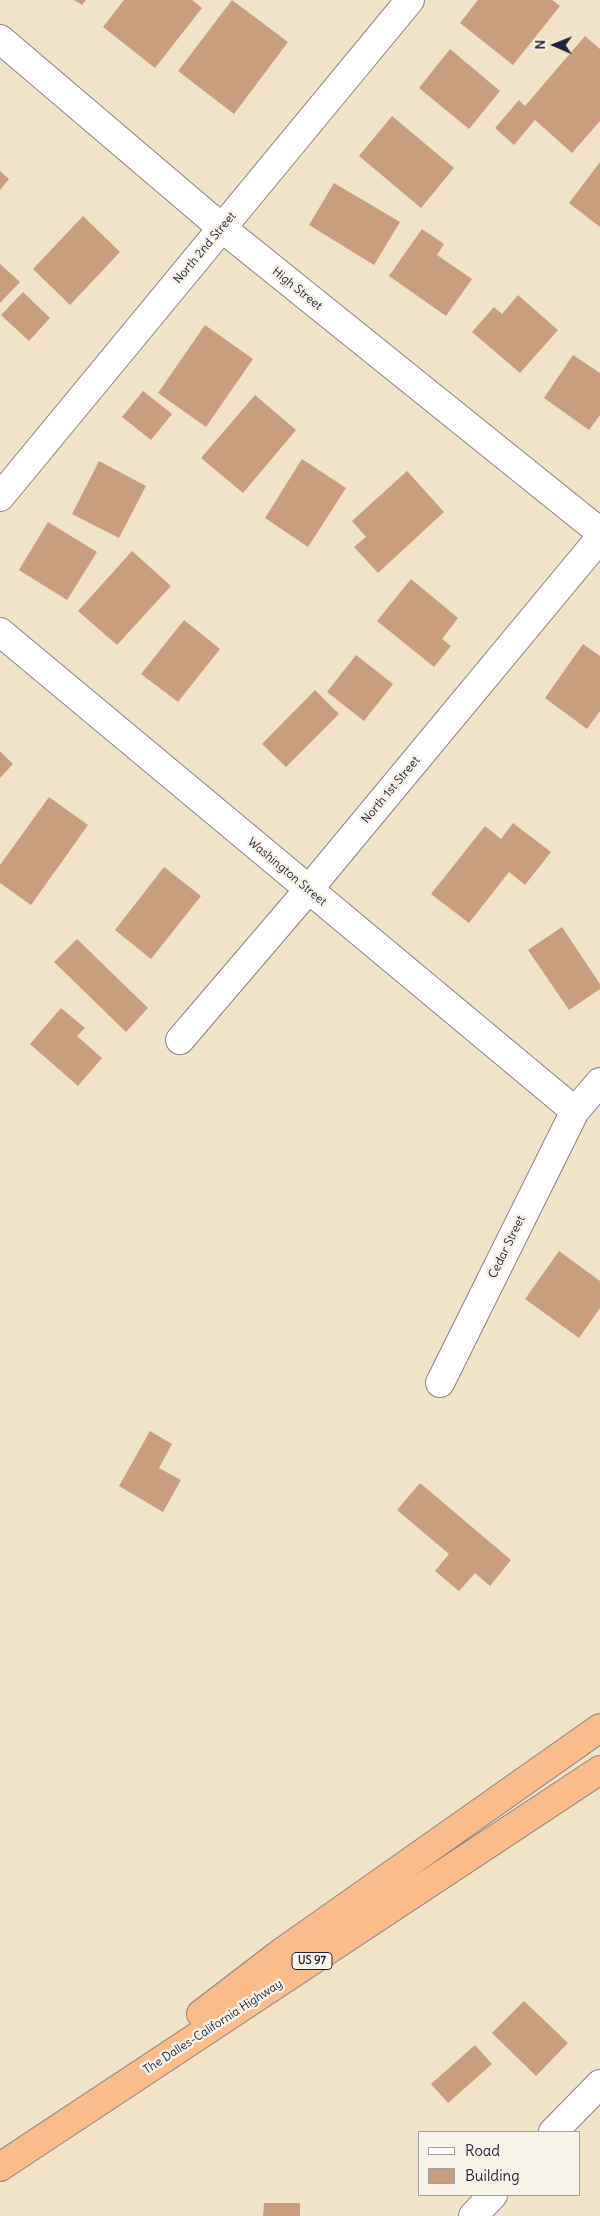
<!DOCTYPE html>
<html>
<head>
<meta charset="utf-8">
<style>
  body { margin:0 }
  #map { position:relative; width:600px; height:2216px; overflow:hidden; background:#f1e3c8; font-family:Delius,sans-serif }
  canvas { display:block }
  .legend { position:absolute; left:418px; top:2131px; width:162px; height:65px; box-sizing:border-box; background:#f7f3e8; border:1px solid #a29fa3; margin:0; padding:6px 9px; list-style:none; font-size:15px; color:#22223b }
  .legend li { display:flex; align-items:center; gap:10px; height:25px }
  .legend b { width:25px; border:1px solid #a29fa3 }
  .north { position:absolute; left:530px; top:20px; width:50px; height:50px; -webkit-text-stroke:4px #f7f3e8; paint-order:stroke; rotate:271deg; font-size:14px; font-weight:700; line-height:20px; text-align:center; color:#22223b }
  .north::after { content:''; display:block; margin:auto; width:18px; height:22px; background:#22223b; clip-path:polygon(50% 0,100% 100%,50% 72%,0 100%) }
</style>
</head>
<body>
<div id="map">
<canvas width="600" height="2216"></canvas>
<ul class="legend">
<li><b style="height:6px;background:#fff"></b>Road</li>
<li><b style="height:14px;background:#c89e7f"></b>Building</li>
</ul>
<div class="north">N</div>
</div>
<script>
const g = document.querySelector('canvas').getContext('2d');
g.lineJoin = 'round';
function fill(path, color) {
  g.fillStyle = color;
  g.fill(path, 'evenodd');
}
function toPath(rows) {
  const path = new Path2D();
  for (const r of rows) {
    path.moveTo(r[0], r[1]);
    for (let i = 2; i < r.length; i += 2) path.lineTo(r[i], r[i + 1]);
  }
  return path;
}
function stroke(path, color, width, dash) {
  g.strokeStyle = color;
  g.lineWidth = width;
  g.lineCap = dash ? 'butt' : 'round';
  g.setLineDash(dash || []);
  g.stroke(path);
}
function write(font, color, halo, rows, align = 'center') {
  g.font = font + ' Delius,sans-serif';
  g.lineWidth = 5;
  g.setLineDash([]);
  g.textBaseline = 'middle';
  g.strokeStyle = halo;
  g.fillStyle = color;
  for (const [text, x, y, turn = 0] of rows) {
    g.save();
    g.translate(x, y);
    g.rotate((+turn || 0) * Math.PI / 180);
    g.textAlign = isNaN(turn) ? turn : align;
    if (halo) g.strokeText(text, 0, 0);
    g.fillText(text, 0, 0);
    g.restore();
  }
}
fill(toPath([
  [74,0,86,0,82,5],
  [124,0,192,0,202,8,155,68,103,27],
  [232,0,288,42,234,114,178,71],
  [478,0,552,0,560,6,513,65,460,23],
  [585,36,600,49,600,121,572,153,535,120,514,145,495,128,519,100,525,106],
  [450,49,500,91,469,129,419,88],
  [392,116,454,168,421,208,359,156],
  [600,162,600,227,569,203],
  [0,171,9,179,0,190],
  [334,183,400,222,374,265,309,225],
  [83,216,120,252,70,305,33,269],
  [422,229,444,244,437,255,472,279,446,316,389,276],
  [0,264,20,282,0,303],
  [23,292,50,318,29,341,1,315],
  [518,295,558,330,520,373,472,332,494,307,502,314],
  [205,325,253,359,206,427,158,393],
  [573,355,600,373,600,415,589,430,544,398],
  [143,391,172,414,151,440,122,417],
  [255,395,296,430,243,493,201,458],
  [302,459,346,488,308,547,265,518],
  [99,461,146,486,119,538,72,514],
  [407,471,444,512,378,573,354,547,366,537,352,521],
  [48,522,97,552,67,600,19,570],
  [132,551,171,586,117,645,78,611],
  [411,579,458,618,442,639,451,646,434,667,377,621],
  [184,620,220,649,178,702,141,674],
  [583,644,600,656,600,711,587,729,545,698],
  [356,655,393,684,364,721,327,692],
  [315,690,339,714,286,767,262,744],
  [0,751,13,764,0,778],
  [49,797,88,825,31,905,0,883,0,865],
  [513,823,551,852,525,885,509,872,469,923,431,894,485,826,501,839],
  [164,867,201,896,151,959,115,930],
  [562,927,600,984,600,989,569,1010,528,950],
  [77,939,148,1008,126,1032,54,962],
  [61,1008,85,1028,77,1036,102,1058,78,1086,30,1044],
  [559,1251,600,1281,600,1308,579,1338,525,1299],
  [150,1431,172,1444,159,1468,181,1480,163,1512,119,1486],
  [420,1483,511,1560,490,1586,475,1573,459,1591,435,1571,449,1554,397,1510],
  [524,2001,568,2043,536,2076,492,2033],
  [475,2045,492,2064,448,2103,431,2084],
  [264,2203,300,2203,300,2216,263,2216]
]), '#c89e7f');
const street = toPath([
  [0,39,222,228,600,532],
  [0,497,410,0],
  [0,632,575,1111],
  [180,1040,309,889,600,538],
  [440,1383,575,1111,600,1082],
  [553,2132,600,2084],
  [473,2216,493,2195]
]);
const highway = toPath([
  [201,2014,282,1952,600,1728],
  [0,2167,600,1770]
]);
stroke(street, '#8a8282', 30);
stroke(highway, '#8a8282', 30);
stroke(street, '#fff', 28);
stroke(highway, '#fabc8b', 28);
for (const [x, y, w] of [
  [312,1961,40]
]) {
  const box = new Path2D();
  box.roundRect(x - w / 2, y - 8.5, w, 17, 4);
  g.fillStyle = '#f7f3e8';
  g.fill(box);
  stroke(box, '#22223b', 1);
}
write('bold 11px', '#22223b', null, [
  ["US 97",312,1961]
]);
write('12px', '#22223b', '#f7f3e8', [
  ["North 2nd Street",205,248,-50],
  ["High Street",297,289,39],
  ["North 1st Street",391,790,-50],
  ["Washington Street",287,872,40],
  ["Cedar Street",507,1247,-64],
  ["The Dalles-California Highway",213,2027,-33]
]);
</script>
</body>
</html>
